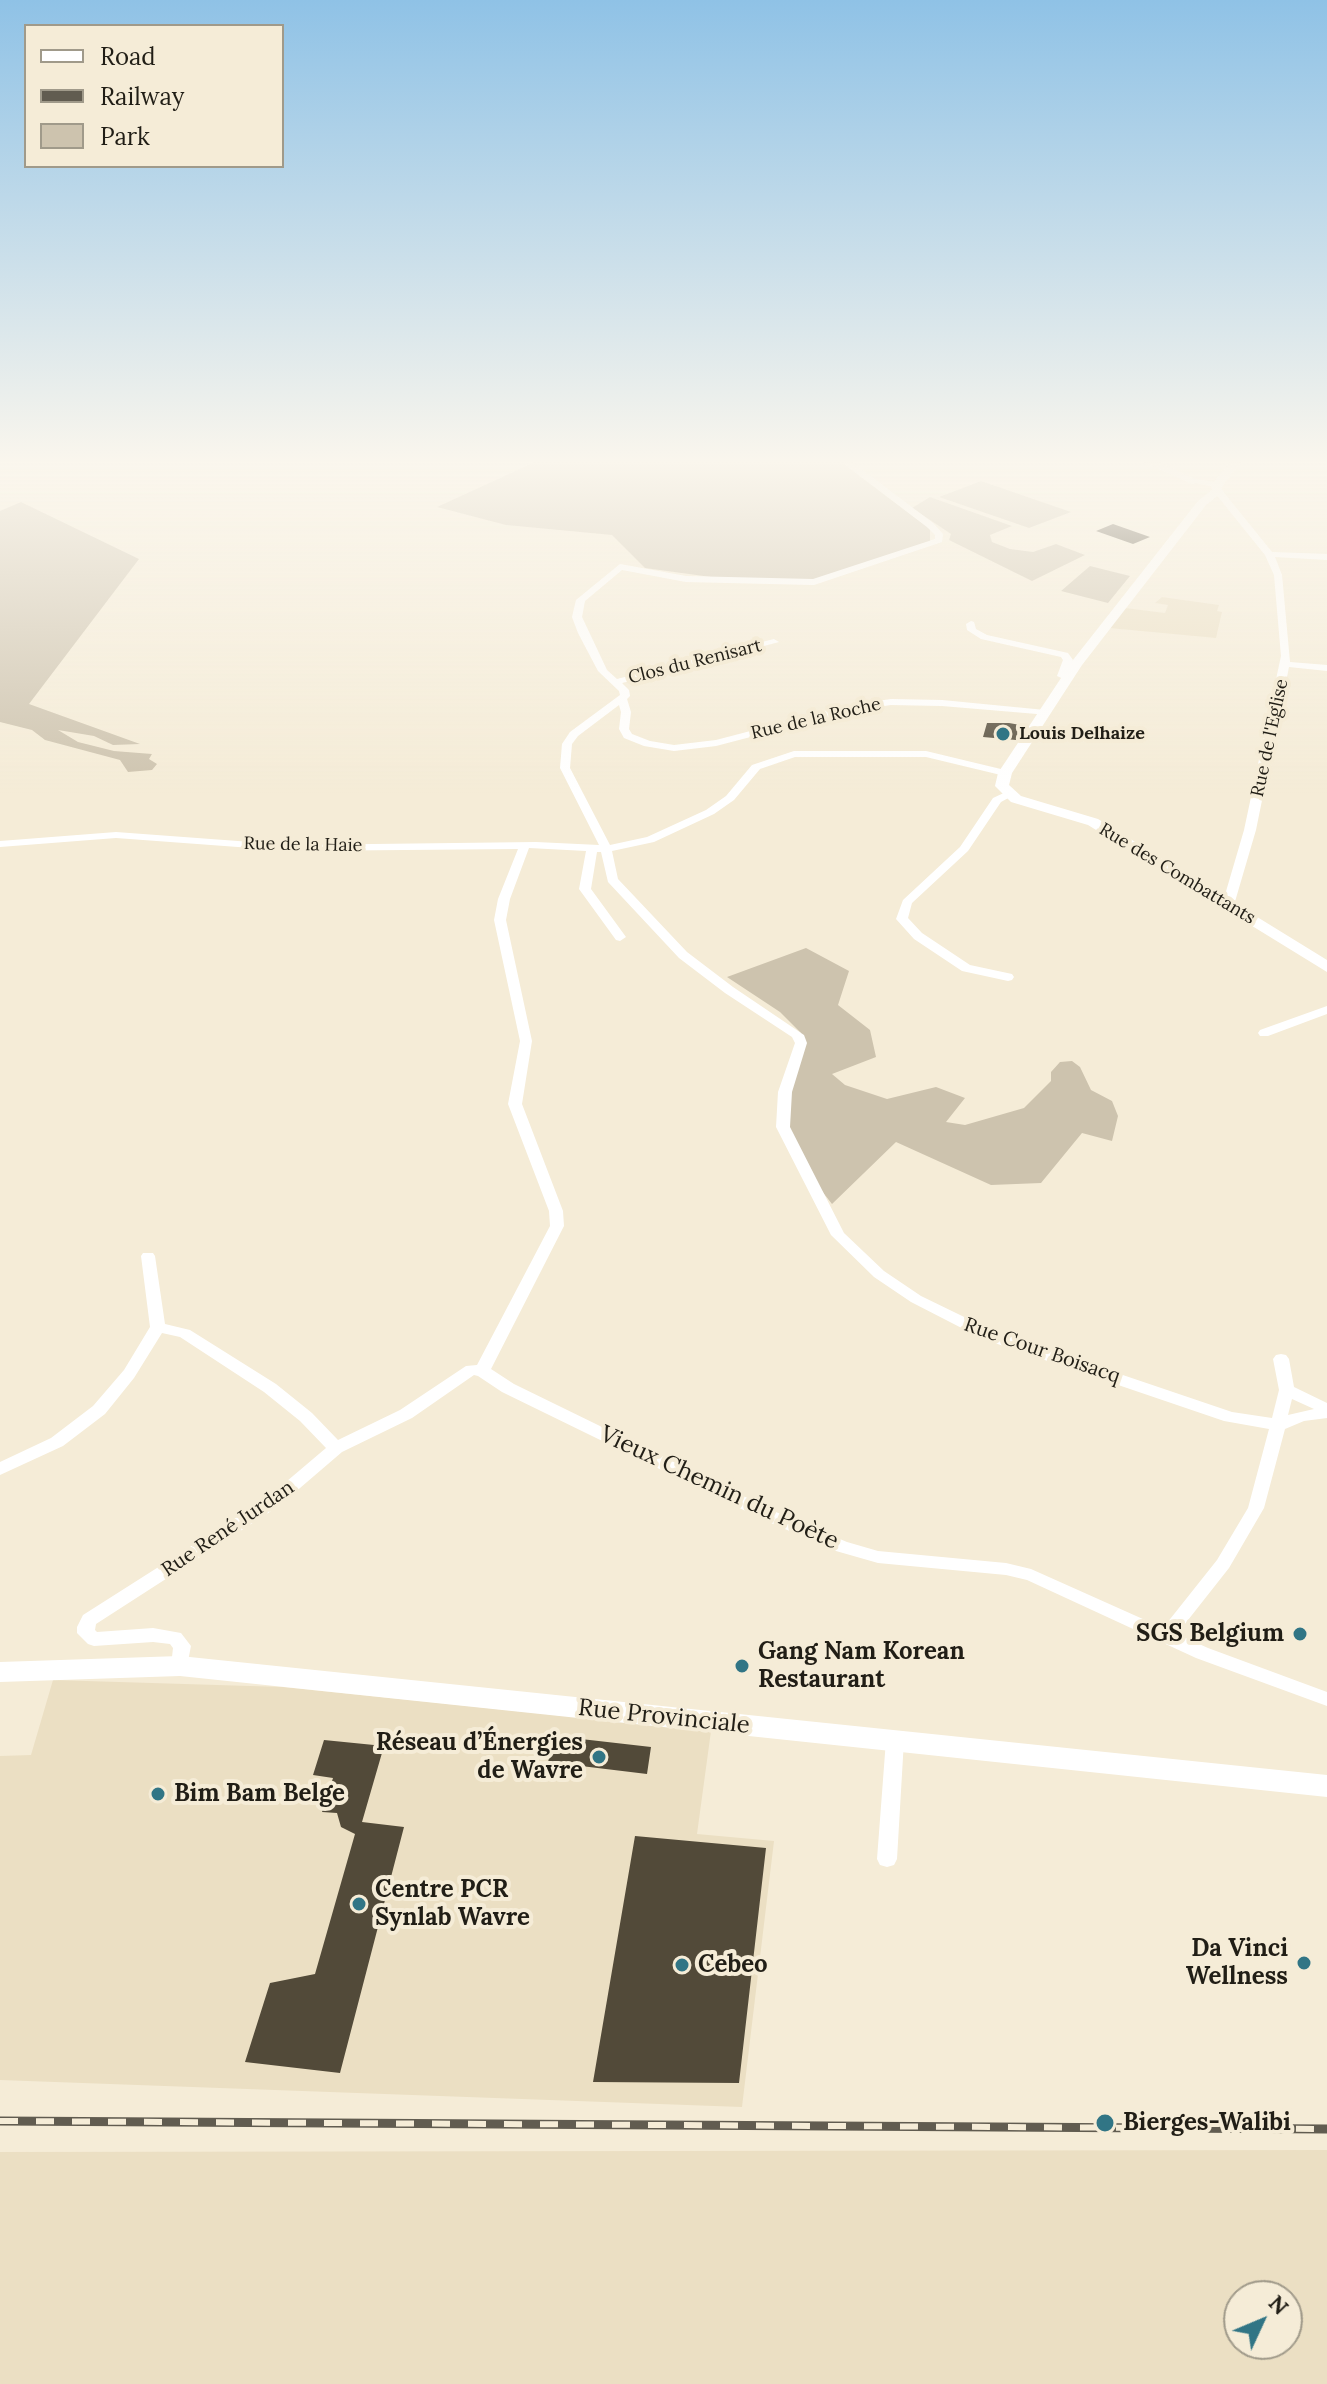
<!DOCTYPE html>
<html>
<head>
<meta charset="utf-8">
<style>
  body { margin:0 }
  #map { position:relative; width:1327px; height:2384px; overflow:hidden; background:#f5ecd7; font-family:Lora,serif }
  canvas { display:block }
  .legend { position:absolute; left:24px; top:24px; width:260px; height:144px; box-sizing:border-box; background:#f5ecd7; border:2px solid #a09a8a; margin:0; padding:10px 14px; list-style:none; font-size:24px; color:#211e16 }
  .legend li { display:flex; align-items:center; gap:16px; height:40px }
  .legend b { width:40px; border:2px solid #a09a8a }
  .north { position:absolute; left:1223px; top:2280px; width:80px; height:80px; box-sizing:border-box; background:#f5ecd7; border:2px solid #a09a8a; border-radius:50%; rotate:46deg; font-size:22px; font-weight:700; line-height:32px; text-align:center; color:#211e16 }
  .north::after { content:''; display:block; margin:auto; width:28px; height:36px; background:#317585; clip-path:polygon(50% 0,100% 100%,50% 72%,0 100%) }
</style>
</head>
<body>
<div id="map">
<canvas width="1327" height="2384"></canvas>
<ul class="legend">
<li><b style="height:10px;background:#fff"></b>Road</li>
<li><b style="height:10px;background:#615c50"></b>Railway</li>
<li><b style="height:22px;background:#cdc3ae"></b>Park</li>
</ul>
<div class="north">N</div>
</div>
<script>
const g = document.querySelector('canvas').getContext('2d');
g.lineJoin = 'round';
function fill(path, color) {
  g.fillStyle = color;
  g.fill(path, 'evenodd');
}
function toPath(rows) {
  const path = new Path2D();
  for (const r of rows) {
    path.moveTo(r[0], r[1]);
    for (let i = 2; i < r.length; i += 2) path.lineTo(r[i], r[i + 1]);
  }
  return path;
}
function stroke(path, color, width, dash) {
  g.strokeStyle = color;
  g.lineWidth = width;
  g.lineCap = dash ? 'butt' : 'round';
  g.setLineDash(dash || []);
  g.stroke(path);
}
function write(font, color, halo, rows, align = 'center') {
  g.font = font + ' Lora,serif';
  g.lineWidth = 8;
  g.setLineDash([]);
  g.textBaseline = 'middle';
  g.strokeStyle = halo;
  g.fillStyle = color;
  for (const [text, x, y, turn = 0] of rows) {
    g.save();
    g.translate(x, y);
    g.rotate((+turn || 0) * Math.PI / 180);
    g.textAlign = isNaN(turn) ? turn : align;
    if (halo) g.strokeText(text, 0, 0);
    g.fillText(text, 0, 0);
    g.restore();
  }
}
fill(toPath([
  [1162,597,1219,605,1217,611,1222,612,1216,638,1109,628,1125,608,1165,613,1168,605,1155,603],
  [53,1680,283,1687,711,1731,697,1834,774,1841,742,2107,0,2080,0,1756,31,1755],
  [1327,2150,1327,2384,0,2384,0,2152],
  [1287,2296,1287,2344,1239,2344,1239,2296]
]), '#ebdfc3');
fill(toPath([
  [535,462,841,462,930,529,930,545,809,583,711,577,645,568,612,535,506,525,437,507],
  [981,481,1071,512,1029,528,939,497],
  [930,497,1012,526,990,535,992,542,1010,549,1033,552,1056,544,1085,555,1032,581,949,540,951,534,912,508],
  [21,502,139,559,29,704,140,744,113,745,94,736,58,730,78,742,114,751,152,754,149,759,157,764,152,770,128,772,120,760,45,740,32,730,0,722,0,511],
  [1090,566,1130,576,1108,603,1061,591],
  [806,948,849,971,838,1005,870,1030,876,1057,832,1074,845,1085,887,1099,936,1087,965,1098,946,1122,965,1125,1024,1108,1051,1081,1051,1072,1060,1062,1072,1061,1080,1067,1091,1090,1112,1101,1118,1116,1112,1141,1082,1133,1041,1183,991,1185,896,1142,832,1204,800,1163,785,1131,785,1090,801,1033,780,1012,727,977]
]), '#cdc3ae');
fill(toPath([
  [1113,524,1150,537,1133,544,1096,531],
  [987,723,1009,723,1026,726,1016,740,983,737],
  [546,1735,651,1747,647,1774,548,1762,551,1751,543,1750],
  [324,1740,384,1746,362,1822,404,1827,340,2073,245,2062,270,1983,315,1974,355,1834,341,1827,337,1813,322,1812,333,1778,313,1775],
  [635,1836,766,1848,739,2083,593,2082]
]), '#524a39');
fill(toPath([
  [842,462,852,462,933,523,943,534,942,542,814,585,686,582,622,570,585,601,582,617,607,670,617,679,774,639,779,642,622,683,629,690,630,696,627,699,631,712,629,729,632,734,650,741,674,745,716,740,850,705,891,699,942,700,1045,710,1050,713,1049,715,942,706,891,705,850,711,716,746,674,751,644,746,624,738,619,729,621,712,619,705,578,736,572,744,570,768,610,845,647,837,706,810,726,796,752,765,794,751,926,751,1009,771,1010,773,1005,776,926,757,795,757,760,769,734,800,714,814,654,842,612,851,618,879,687,952,733,987,804,1035,807,1043,792,1092,790,1127,844,1233,884,1271,921,1296,993,1331,1232,1412,1272,1418,1279,1390,1273,1359,1276,1355,1281,1354,1286,1355,1289,1359,1294,1387,1327,1403,1327,1418,1304,1421,1285,1429,1264,1508,1229,1568,1177,1634,1208,1648,1327,1692,1327,1706,1196,1658,1027,1580,1006,1575,878,1563,836,1551,764,1520,502,1392,478,1376,474,1375,412,1418,342,1452,279,1506,96,1624,95,1630,97,1632,153,1628,181,1633,191,1646,186,1671,180,1673,174,1671,171,1666,173,1648,170,1644,153,1642,94,1646,88,1644,77,1633,77,1627,83,1615,267,1498,326,1448,300,1421,264,1392,180,1337,162,1333,134,1378,105,1414,63,1446,0,1475,0,1462,51,1438,93,1406,124,1370,150,1327,141,1256,143,1253,153,1253,155,1256,165,1324,190,1330,276,1384,312,1413,338,1440,400,1410,466,1366,477,1365,550,1226,549,1211,508,1104,520,1041,494,920,498,899,518,849,292,851,116,838,0,847,0,841,116,832,292,845,536,842,599,845,560,768,562,744,570,732,620,695,619,691,598,671,578,633,572,617,576,600,620,564,686,576,813,579,935,539,935,535,927,527,842,462],
  [529,848,586,851,579,889,616,940,620,941,626,937,591,889,597,852,601,852,608,882,679,958,725,993,792,1037,795,1043,778,1092,776,1127,831,1235,874,1277,911,1302,983,1339,1224,1421,1269,1429,1248,1508,1217,1560,1163,1628,1031,1569,1006,1563,878,1551,847,1542,776,1512,514,1384,491,1369,564,1226,563,1211,522,1104,532,1041,506,920,510,899,529,848],
  [1292,1399,1314,1409,1288,1415,1292,1399],
  [1215,489,1221,489,1272,552,1327,554,1327,560,1275,557,1282,575,1290,662,1327,665,1327,671,1289,667,1256,830,1234,905,1228,908,1222,905,1244,830,1281,656,1274,575,1265,555,1215,493,1215,489],
  [971,621,974,622,976,629,987,635,1068,653,1073,660,1067,675,1073,678,1068,681,1057,676,1063,660,1061,657,981,639,967,630,966,624,971,621],
  [1008,791,1013,794,1012,796,1001,802,968,851,912,903,908,918,922,933,970,965,1012,974,1014,977,1012,980,1008,981,962,971,914,939,896,919,903,900,960,847,993,798,1008,791],
  [1327,1006,1327,1014,1268,1036,1260,1036,1258,1033,1260,1030,1327,1006],
  [895,1733,902,1735,904,1740,897,1859,894,1865,887,1867,880,1865,877,1859,886,1740,888,1735,895,1733]
]), '#fff');
fill(toPath([
  [1144,462,1159,462,1201,482,1192,484,1144,462],
  [1211,484,1219,484,1223,491,1206,505,1082,665,1012,773,1009,785,1021,796,1098,819,1327,960,1327,972,1088,825,1011,802,995,786,998,773,1073,660,1198,501,1212,490,1211,484]
]), '#fff');
fill(toPath([
  [1230,462,1241,462,1221,488,1190,482,1196,479,1214,482,1230,462],
  [180,1656,1327,1775,1327,1797,180,1676,0,1682,0,1662,180,1656]
]), '#fff');
const rail = toPath([
  [0,2121,1327,2129]
]);
stroke(rail, '#615c50', 9);
stroke(rail, '#f5ecd7', 6, [18]);
const sky = g.createLinearGradient(0, 0, 0, 796);
sky.addColorStop(0, '#8fc2e6');
sky.addColorStop(0.58, '#faf6ed');
sky.addColorStop(1, '#faf6ed00');
g.fillStyle = sky;
g.fillRect(0, 0, 1327, 796);
for (const [x, y, r, color] of [
  [1003,734,8,"#317585"],
  [1300,1634,8,"#317585"],
  [742,1666,8,"#317585"],
  [599,1757,8,"#317585"],
  [158,1794,8,"#317585"],
  [359,1904,8,"#317585"],
  [1304,1963,8,"#317585"],
  [682,1965,8,"#317585"],
  [1105,2123,10,"#317585"]
]) {
  const dot = new Path2D();
  dot.arc(x, y, r, 0, 2 * Math.PI);
  g.fillStyle = color;
  g.fill(dot);
  stroke(dot, '#f5ecd7', 3);
}
write('18px', '#211e16', '#f5ecd7', [
  ["Clos du Renisart",695,662,-14],
  ["Rue de la Roche",816,719,-13],
  ["Rue de l'Eglise",1270,738,-78],
  ["Rue de la Haie",303,845,1],
  ["Rue des Combattants",1177,874,31]
]);
write('bold 18px', '#211e16', '#f5ecd7', [
  ["Louis Delhaize",1019,734]
], 'left');
write('20px', '#211e16', '#f5ecd7', [
  ["Rue Cour Boisacq",1042,1351,19],
  ["Rue René Jurdan",228,1529,-34]
]);
write('24px', '#211e16', '#f5ecd7', [
  ["Vieux Chemin du Poète",719,1488,25],
  ["Rue Provinciale",664,1717,6]
]);
write('bold 24px', '#211e16', '#f5ecd7', [
  ["SGS Belgium",1284,1634,"right"],
  ["Gang Nam Korean",758,1652],
  ["Restaurant",758,1680],
  ["Réseau d’Énergies",583,1743,"right"],
  ["de Wavre",583,1771,"right"],
  ["Bim Bam Belge",174,1794],
  ["Centre PCR",375,1890],
  ["Synlab Wavre",375,1918],
  ["Da Vinci",1288,1949,"right"],
  ["Wellness",1288,1977,"right"],
  ["Cebeo",698,1965],
  ["Bierges-Walibi",1123,2123]
], 'left');
</script>
</body>
</html>
